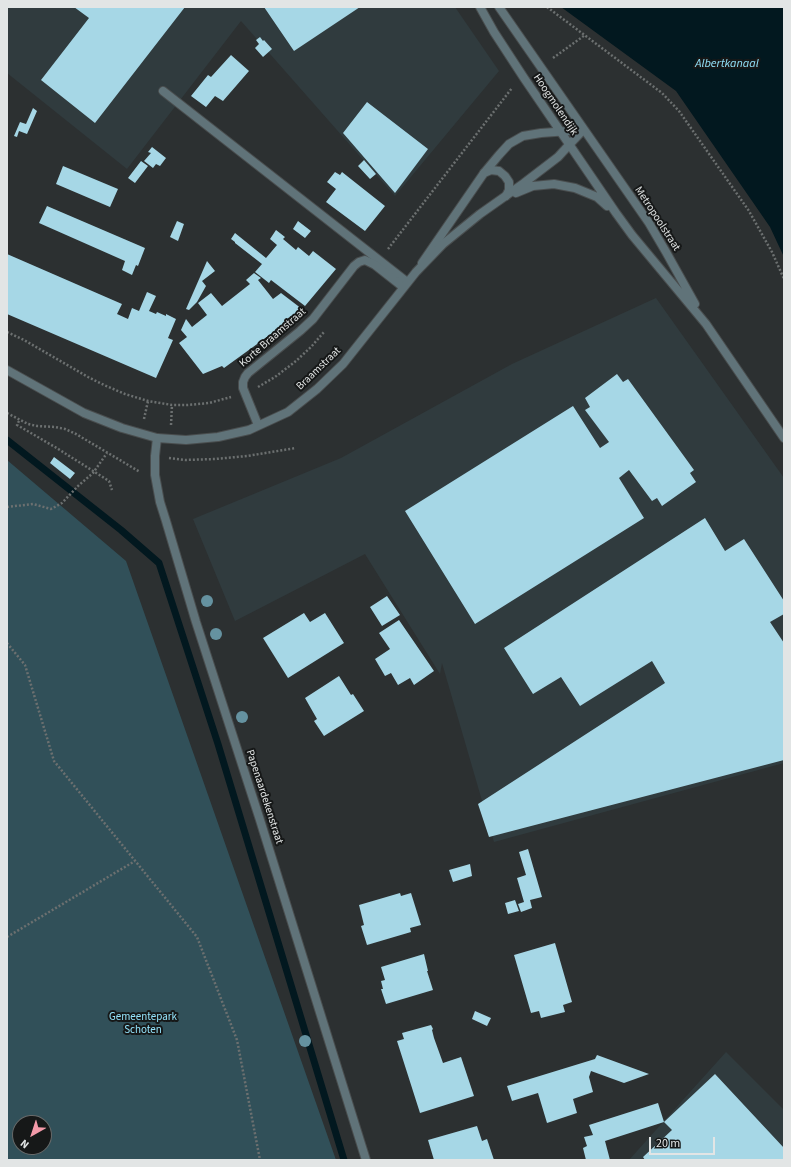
<!DOCTYPE html>
<html>
<head>
<meta charset="utf-8">
<style>
  body { margin:0 }
  #map { position:relative; width:791px; height:1167px; overflow:hidden; background:#2c3031; font-family:"Source Sans 3",sans-serif }
  canvas { display:block }
  .frame { position:absolute; inset:0; border:8px solid #e2e5e5; pointer-events:none }
  .north { position:absolute; left:12px; top:1115px; width:40px; height:40px; box-sizing:border-box; background:#161818; border:1px solid #686a6a; border-radius:50%; rotate:219deg; font-size:11px; font-weight:700; line-height:16px; text-align:center; color:#e2e5e5 }
  .north::after { content:''; display:block; margin:auto; width:14px; height:18px; background:#f39aa9; clip-path:polygon(50% 0,100% 100%,50% 72%,0 100%) }
  .scale { position:absolute; left:649px; top:1137px; width:66px; height:18px; box-sizing:border-box; border:2px solid #e2e5e5; border-top:0; padding-left:5px; font-size:12px; line-height:14px; white-space:nowrap; color:#e2e5e5; -webkit-text-stroke:3px #161818; paint-order:stroke }
</style>
</head>
<body>
<div id="map">
<canvas width="791" height="1167"></canvas>
<div class="frame"></div>
<div class="north">N</div>
<div class="scale">20 m</div>
</div>
<script>
const g = document.querySelector('canvas').getContext('2d');
g.lineJoin = 'round';
function fill(path, color) {
  g.fillStyle = color;
  g.fill(path, 'evenodd');
}
function toPath(rows) {
  const path = new Path2D();
  for (const r of rows) {
    path.moveTo(r[0], r[1]);
    for (let i = 2; i < r.length; i += 2) path.lineTo(r[i], r[i + 1]);
  }
  return path;
}
function stroke(path, color, width, dash) {
  g.strokeStyle = color;
  g.lineWidth = width;
  g.lineCap = dash ? 'butt' : 'round';
  g.setLineDash(dash || []);
  g.stroke(path);
}
function write(font, color, halo, rows, align = 'center') {
  g.font = font + ' "Source Sans 3",sans-serif';
  g.lineWidth = 4;
  g.setLineDash([]);
  g.textBaseline = 'middle';
  g.strokeStyle = halo;
  g.fillStyle = color;
  for (const [text, x, y, turn = 0] of rows) {
    g.save();
    g.translate(x, y);
    g.rotate((+turn || 0) * Math.PI / 180);
    g.textAlign = isNaN(turn) ? turn : align;
    if (halo) g.strokeText(text, 0, 0);
    g.fillText(text, 0, 0);
    g.restore();
  }
}
fill(toPath([
  [7,7,455,7,499,71,395,196,241,21,127,169,7,73],
  [656,298,784,478,784,763,494,842,442,663,440,674,365,554,235,621,193,519,341,458,512,364],
  [726,1052,784,1110,784,1160,629,1160]
]), '#303b3e');
fill(toPath([
  [7,460,126,561,336,1160,7,1160],
  [20,1123,44,1123,44,1147,20,1147]
]), '#315059');
fill(toPath([
  [561,7,784,7,784,257,770,227,676,91]
]), '#02181f');
stroke(toPath([
  [7,440,121,530,159,563,218,744,344,1160]
]), '#02181f', 7);
fill(toPath([
  [74,7,185,7,95,123,41,80,89,18],
  [264,7,360,7,294,51],
  [260,37,263,41,264,40,272,49,263,57,255,48,259,44,256,40],
  [231,55,249,71,223,101,215,96,206,107,191,96,208,75,211,77],
  [367,102,428,149,395,193,343,133],
  [33,108,37,111,27,134,19,131,17,137,14,136,20,122,26,124],
  [152,147,166,158,160,166,156,164,153,168,144,161,151,153,148,152],
  [364,160,376,174,370,179,358,166],
  [141,161,148,166,135,183,128,178],
  [63,166,118,189,110,207,56,184],
  [335,172,340,175,342,172,385,206,365,231,326,202,336,189,327,182],
  [47,206,145,248,138,266,136,265,132,275,122,270,125,261,39,223],
  [177,221,184,224,178,241,170,237],
  [298,221,311,231,305,238,293,229],
  [276,230,285,237,283,239,296,250,298,247,309,256,313,251,336,269,305,306,271,280,269,283,255,272,262,264,235,243,235,242,231,239,235,233,266,258,277,245,270,239],
  [7,254,122,304,117,314,128,319,132,308,139,311,147,292,156,296,149,311,156,314,157,312,166,316,166,314,176,319,168,338,173,340,156,378,7,314],
  [207,261,215,271,202,281,206,286,197,302,189,310,186,309],
  [254,273,261,278,258,280,273,299,281,293,302,309,296,316,282,326,224,368,222,366,203,374,179,343,187,337,181,330,186,319,192,327,207,315,198,303,211,293,222,306,250,284,246,280],
  [617,374,623,382,628,379,694,470,690,473,696,482,662,506,657,498,652,501,629,470,619,478,644,518,475,624,405,511,573,406,600,448,609,442,585,410,590,407,585,398],
  [54,457,75,473,70,479,50,463],
  [705,518,725,551,744,539,784,601,784,614,770,622,784,643,784,760,489,837,478,804,665,683,652,661,580,706,561,677,533,694,504,648],
  [387,596,400,615,382,626,370,607],
  [304,613,310,622,325,613,344,643,288,678,263,638],
  [399,620,434,671,414,685,410,678,398,685,391,673,385,676,375,659,390,649,379,633],
  [339,676,351,695,353,694,364,711,324,736,314,721,317,719,305,698],
  [528,849,542,897,530,900,532,908,521,912,518,904,524,902,517,878,526,875,519,852],
  [470,864,472,876,453,882,449,870],
  [400,893,401,896,411,893,421,925,410,928,411,932,367,945,361,926,364,925,359,905],
  [515,900,519,911,508,914,505,903],
  [555,943,572,1002,563,1005,565,1012,541,1018,539,1011,531,1013,514,955],
  [424,954,428,971,427,971,433,990,386,1004,381,989,383,989,381,981,385,980,381,967],
  [475,1011,491,1018,487,1026,472,1019],
  [431,1025,433,1029,432,1030,434,1038,443,1063,461,1057,474,1096,420,1113,397,1041,404,1039,402,1033],
  [597,1055,649,1074,624,1083,591,1071,589,1077,593,1092,573,1099,577,1113,547,1123,538,1093,512,1101,507,1086,595,1059],
  [715,1074,784,1148,784,1160,645,1160,643,1157,672,1130,664,1122,605,1141,610,1160,586,1160,583,1148,587,1146,584,1137,593,1135,589,1125,658,1103,664,1122],
  [477,1126,482,1141,487,1139,494,1160,434,1160,428,1140]
]), '#a6d7e6');
const service = toPath([
  [163,91,407,282],
  [484,173,499,155,509,144,523,136,541,133,583,130]
]);
const minor = toPath([
  [422,263,484,173,491,170,499,171,505,176,509,182,509,190,506,196],
  [258,425,243,388,243,382,245,377,248,373,300,331,313,319,354,266,359,262,365,260,375,265,403,287],
  [157,438,155,456,155,475,160,502,166,521,196,622,260,820,366,1160]
]);
const tertiary = toPath([
  [480,7,494,32,524,78,616,213,632,235,706,324,784,438],
  [499,7,649,223,666,252,695,304],
  [516,193,533,186,554,184,575,188,597,197,607,206],
  [7,370,84,413,122,428,157,438,186,440,218,437,249,430,288,412,317,389,343,364,416,272,443,244,480,214,524,183,558,157,569,145,583,130]
]);
stroke(service, '#494d4e', 10);
stroke(minor, '#494d4e', 10);
stroke(tertiary, '#494d4e', 10);
stroke(toPath([
  [547,7,662,93,679,111,749,211,772,252,784,279],
  [553,58,585,35],
  [388,249,512,88],
  [7,332,24,340,88,377,104,385,125,394,148,401,172,405,188,405,209,403,231,397],
  [258,387,275,377,296,361,311,347,324,332],
  [7,413,28,424,37,426,55,427,65,429,76,434,140,472],
  [144,419,148,401],
  [19,421,17,425,55,447,109,481,112,490],
  [171,425,172,405],
  [169,458,185,460,215,459,247,456,296,448],
  [7,507,33,504,51,509,62,503,78,486,93,473,107,453],
  [7,643,25,665,54,761,197,937,237,1040,260,1160],
  [7,937,135,861]
]), '#6c7070', 2.5, [2, 2]);
stroke(service, '#607379', 8);
stroke(minor, '#607379', 8);
stroke(tertiary, '#607379', 8);
g.fillStyle = '#6592a0';
for (const [x, y] of [
  [207,601],
  [216,634],
  [242,717],
  [305,1041]
]) {
  g.beginPath();
  g.arc(x, y, 6, 0, 2 * Math.PI);
  g.fill();
}
write('11px', '#e2e5e5', '#161818', [
  ["Hoogmolendijk",555,105,56],
  ["Metropoolstraat",657,219,57],
  ["Korte Braamstraat",273,338,-41],
  ["Braamstraat",319,369,-44],
  ["Papenaardekenstraat",264,797,72]
]);
write('11px', '#94e3fb', '#161818', [
  ["Gemeentepark",143,1018],
  ["Schoten",143,1031]
]);
write('italic 12px', '#92e1f9', '#161818', [
  ["Albertkanaal",727,64]
]);
</script>
</body>
</html>
